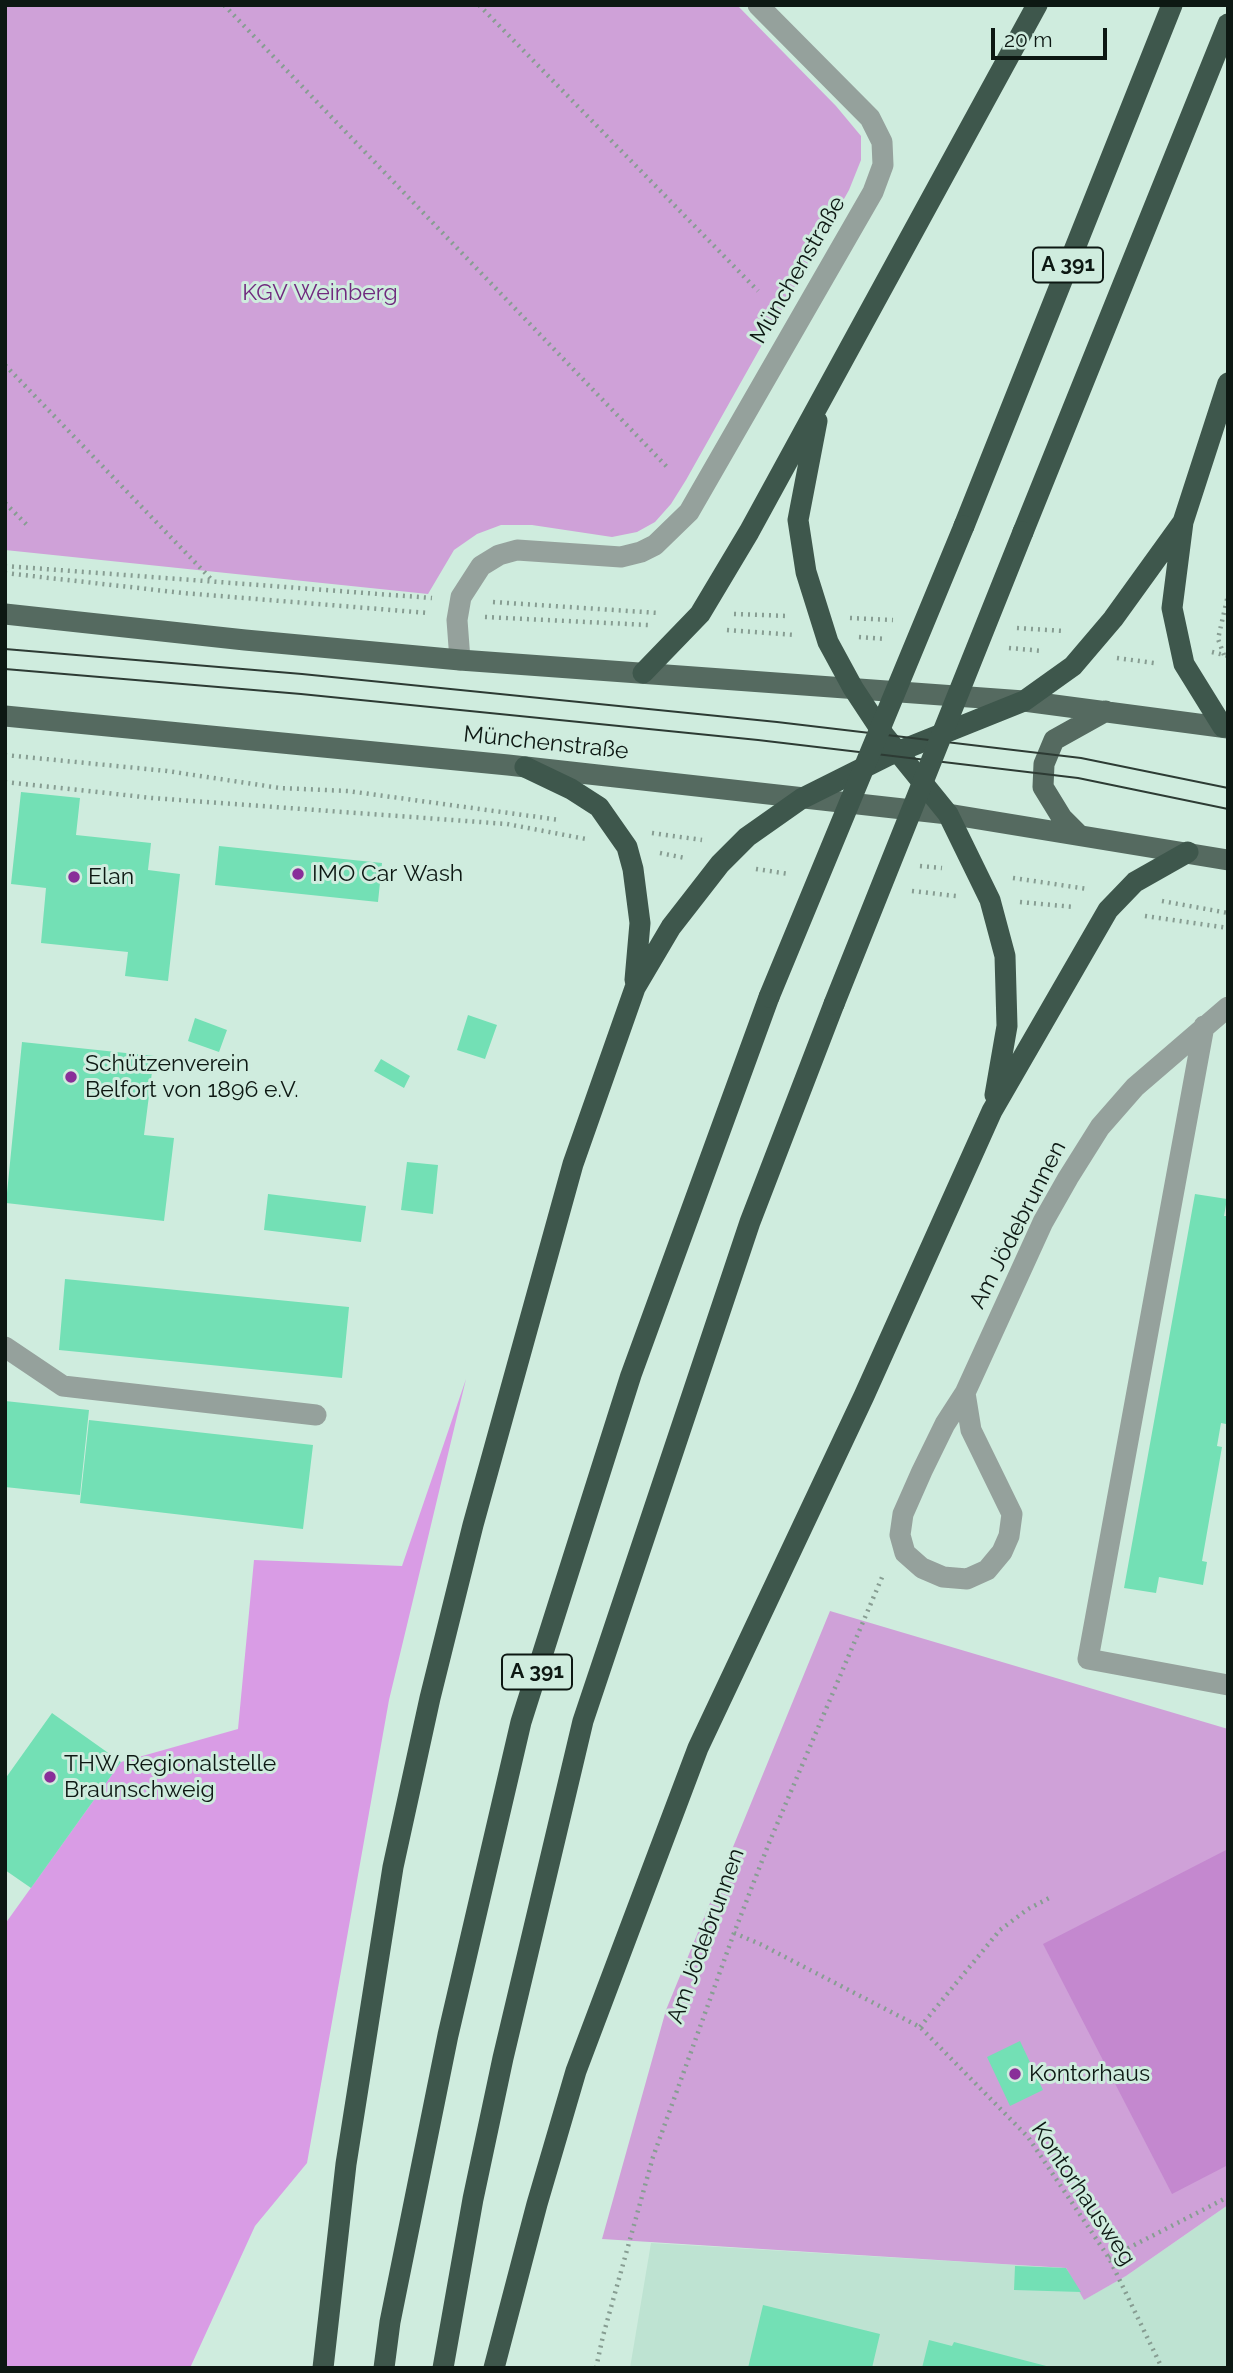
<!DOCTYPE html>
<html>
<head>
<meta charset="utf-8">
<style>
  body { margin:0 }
  #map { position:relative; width:1233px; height:2373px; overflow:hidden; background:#cfecde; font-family:Raleway,sans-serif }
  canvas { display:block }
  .frame { position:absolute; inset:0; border:7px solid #0d1813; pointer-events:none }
  .scale { position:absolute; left:991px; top:28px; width:116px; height:32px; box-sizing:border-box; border:4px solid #0d1813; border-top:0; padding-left:9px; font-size:21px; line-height:24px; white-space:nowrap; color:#0d1813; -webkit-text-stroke:5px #cfecde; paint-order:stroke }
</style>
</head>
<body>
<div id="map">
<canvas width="1233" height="2373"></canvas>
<div class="frame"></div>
<div class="scale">20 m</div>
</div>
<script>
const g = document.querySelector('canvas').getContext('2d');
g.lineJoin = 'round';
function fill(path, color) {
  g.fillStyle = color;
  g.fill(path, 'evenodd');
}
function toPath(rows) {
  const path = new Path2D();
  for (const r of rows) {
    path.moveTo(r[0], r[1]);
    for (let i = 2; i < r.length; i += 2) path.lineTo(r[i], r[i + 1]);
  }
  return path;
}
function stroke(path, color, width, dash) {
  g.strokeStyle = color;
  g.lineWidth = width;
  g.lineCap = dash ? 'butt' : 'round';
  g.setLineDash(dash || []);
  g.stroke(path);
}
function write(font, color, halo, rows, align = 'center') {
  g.font = font + ' Raleway,sans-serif';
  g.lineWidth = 6;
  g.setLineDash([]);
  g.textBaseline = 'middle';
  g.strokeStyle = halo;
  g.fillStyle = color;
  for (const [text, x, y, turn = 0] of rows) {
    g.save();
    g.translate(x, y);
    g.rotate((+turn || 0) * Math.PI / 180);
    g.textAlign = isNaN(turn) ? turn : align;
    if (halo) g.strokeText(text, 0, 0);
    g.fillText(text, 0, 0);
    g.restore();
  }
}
fill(toPath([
  [1228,2205,1228,2368,630,2368,651,2243,1066,2268,1085,2299,1126,2276]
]), '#bee3d2');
fill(toPath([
  [5,5,737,5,836,106,861,136,861,160,849,190,686,480,671,504,655,522,637,532,612,537,532,525,501,525,477,534,454,550,428,594,5,550],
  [830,1611,1228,1729,1228,2205,1126,2276,1084,2300,1066,2268,602,2239,666,2010]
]), '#cfa1d8');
fill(toPath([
  [466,1379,389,1700,307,2163,255,2226,190,2368,5,2368,5,1924,121,1762,238,1729,254,1560,402,1566]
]), '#d99ce5');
fill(toPath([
  [1228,1849,1228,2165,1172,2194,1043,1944]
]), '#c488cf');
fill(toPath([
  [21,792,80,798,76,835,151,843,148,870,180,874,168,981,125,976,128,952,41,943,46,888,11,884],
  [219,846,382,863,378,902,215,885],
  [468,1015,497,1025,485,1059,457,1050],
  [195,1018,227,1030,219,1052,188,1041],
  [22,1042,154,1056,144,1135,174,1138,164,1221,6,1203],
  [381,1059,410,1076,404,1088,374,1071],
  [407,1162,438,1165,433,1214,401,1210],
  [268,1194,366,1206,361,1242,264,1230],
  [1195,1194,1227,1199,1224,1216,1228,1216,1228,1414,1226,1424,1221,1423,1217,1446,1222,1447,1202,1561,1207,1562,1203,1585,1159,1577,1156,1593,1124,1588],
  [65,1279,349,1307,342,1378,59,1350],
  [5,1401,89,1410,80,1495,5,1487],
  [89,1420,313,1445,303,1529,80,1503],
  [52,1713,121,1762,31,1888,5,1870,5,1779],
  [1020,2041,1043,2090,1010,2106,987,2057],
  [1015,2266,1066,2268,1081,2292,1014,2290],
  [763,2305,880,2334,872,2368,748,2368],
  [929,2340,952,2346,954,2342,1054,2368,922,2368]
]), '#73e0b5');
stroke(toPath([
  [224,5,668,468],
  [479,5,758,291],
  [5,365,213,581],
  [5,503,27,525],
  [5,566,432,598],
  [5,573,183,593,428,613],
  [493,602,659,613],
  [734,614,788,616],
  [485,617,648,625],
  [850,618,893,620],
  [1017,628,1064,631],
  [727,630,795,635],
  [859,637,885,639],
  [1009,648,1043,651],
  [1212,652,1228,656],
  [1224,655,1218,639,1228,595],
  [1117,658,1154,663],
  [5,755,167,771,280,788,348,791,560,820],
  [5,782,152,798,507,824,586,839],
  [652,833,702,840],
  [660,853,685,858],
  [920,866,942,868],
  [756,869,789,874],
  [1013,878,1088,889],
  [912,891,956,896],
  [1162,901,1228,913],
  [1020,902,1074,907],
  [1145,916,1228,928],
  [734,1933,760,1944,920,2027,1028,2137,1109,2258,1162,2368],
  [920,2027,1000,1930,1028,1909,1051,1897],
  [1109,2258,1228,2197],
  [596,2368,603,2336,653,2157,734,1933,769,1843,883,1575]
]), '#879d92', 4.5, [2, 5]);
stroke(toPath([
  [460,660,457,620,461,597,481,566,499,555,517,550,621,557,641,552,655,545,689,512,873,192,883,165,882,142,870,118,758,5],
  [1204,1026,1088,1659,1228,1685],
  [5,1347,63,1386,316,1415],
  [965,1393,971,1430,1012,1514,1009,1536,1002,1552,987,1570,967,1579,943,1577,922,1568,905,1553,900,1535,903,1514,922,1471,945,1424,965,1393,1043,1222,1068,1178,1100,1127,1135,1087,1228,1007]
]), '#95a19c', 21);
stroke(toPath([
  [5,614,245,640,460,660,1024,701,1228,728],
  [5,716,508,765,948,814,1228,860],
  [1079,835,1062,818,1043,787,1044,764,1054,740,1106,711]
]), '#556a60', 21);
stroke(toPath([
  [817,421,798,520,806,572,828,642,853,688,884,735,948,814,990,900,1005,956,1007,1026,995,1095],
  [964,526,1172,5],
  [1023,532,1228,24],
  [643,673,700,614,749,532,1037,5],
  [1223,727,1184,664,1172,608,1183,522,1228,383],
  [525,767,571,789,599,807,627,847,633,869,640,923,635,980],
  [323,2368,346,2164,393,1867,430,1698,473,1525,573,1164,635,988,671,927,720,864,747,837,801,799,887,756,1024,701,1073,666,1113,619,1183,522],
  [384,2368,390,2322,448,2035,521,1722,631,1375,769,997],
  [443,2368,473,2199,503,2058,583,1721,750,1222,834,1004],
  [494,2368,537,2204,576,2071,698,1748,864,1396,992,1111,1108,910,1135,882,1188,852]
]), '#3e574c', 21);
stroke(toPath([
  [5,649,302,674,777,722,1081,758,1228,788],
  [5,669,301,694,758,740,1078,778,1228,809]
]), '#2d3b34', 2);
stroke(toPath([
  [769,997,964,526],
  [834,1004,1023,532]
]), '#3e574c', 21);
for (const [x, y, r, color] of [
  [298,874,7,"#892e99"],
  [74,877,7,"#892e99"],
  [71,1077,7,"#892e99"],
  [50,1777,7,"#892e99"],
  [1015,2074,7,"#892e99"]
]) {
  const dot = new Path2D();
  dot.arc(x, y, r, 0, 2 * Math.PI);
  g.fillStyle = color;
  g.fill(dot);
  stroke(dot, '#cfecde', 2.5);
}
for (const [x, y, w] of [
  [1068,265,70],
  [537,1672,70]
]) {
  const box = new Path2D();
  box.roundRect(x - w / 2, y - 17.5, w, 35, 5);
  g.fillStyle = '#cfecde';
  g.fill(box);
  stroke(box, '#0d1813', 2);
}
write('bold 21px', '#0d1813', null, [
  ["A 391",1068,265],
  ["A 391",537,1672]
]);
write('23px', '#0d1813', '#cfecde', [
  ["Münchenstraße",798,270,-60],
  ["Münchenstraße",546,743,6],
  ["Am Jödebrunnen",1018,1225,-63],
  ["Am Jödebrunnen",706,1936,-70],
  ["Kontorhausweg",1083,2194,56]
]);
write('23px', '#70297e', '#cfecde', [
  ["KGV Weinberg",320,293]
]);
write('23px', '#0d1813', '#cfecde', [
  ["IMO Car Wash",312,874],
  ["Elan",88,877],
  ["Schützenverein",85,1064],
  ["Belfort von 1896 e.V.",85,1090],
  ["THW Regionalstelle",64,1764],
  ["Braunschweig",64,1790],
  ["Kontorhaus",1029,2074]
], 'left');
</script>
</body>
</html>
